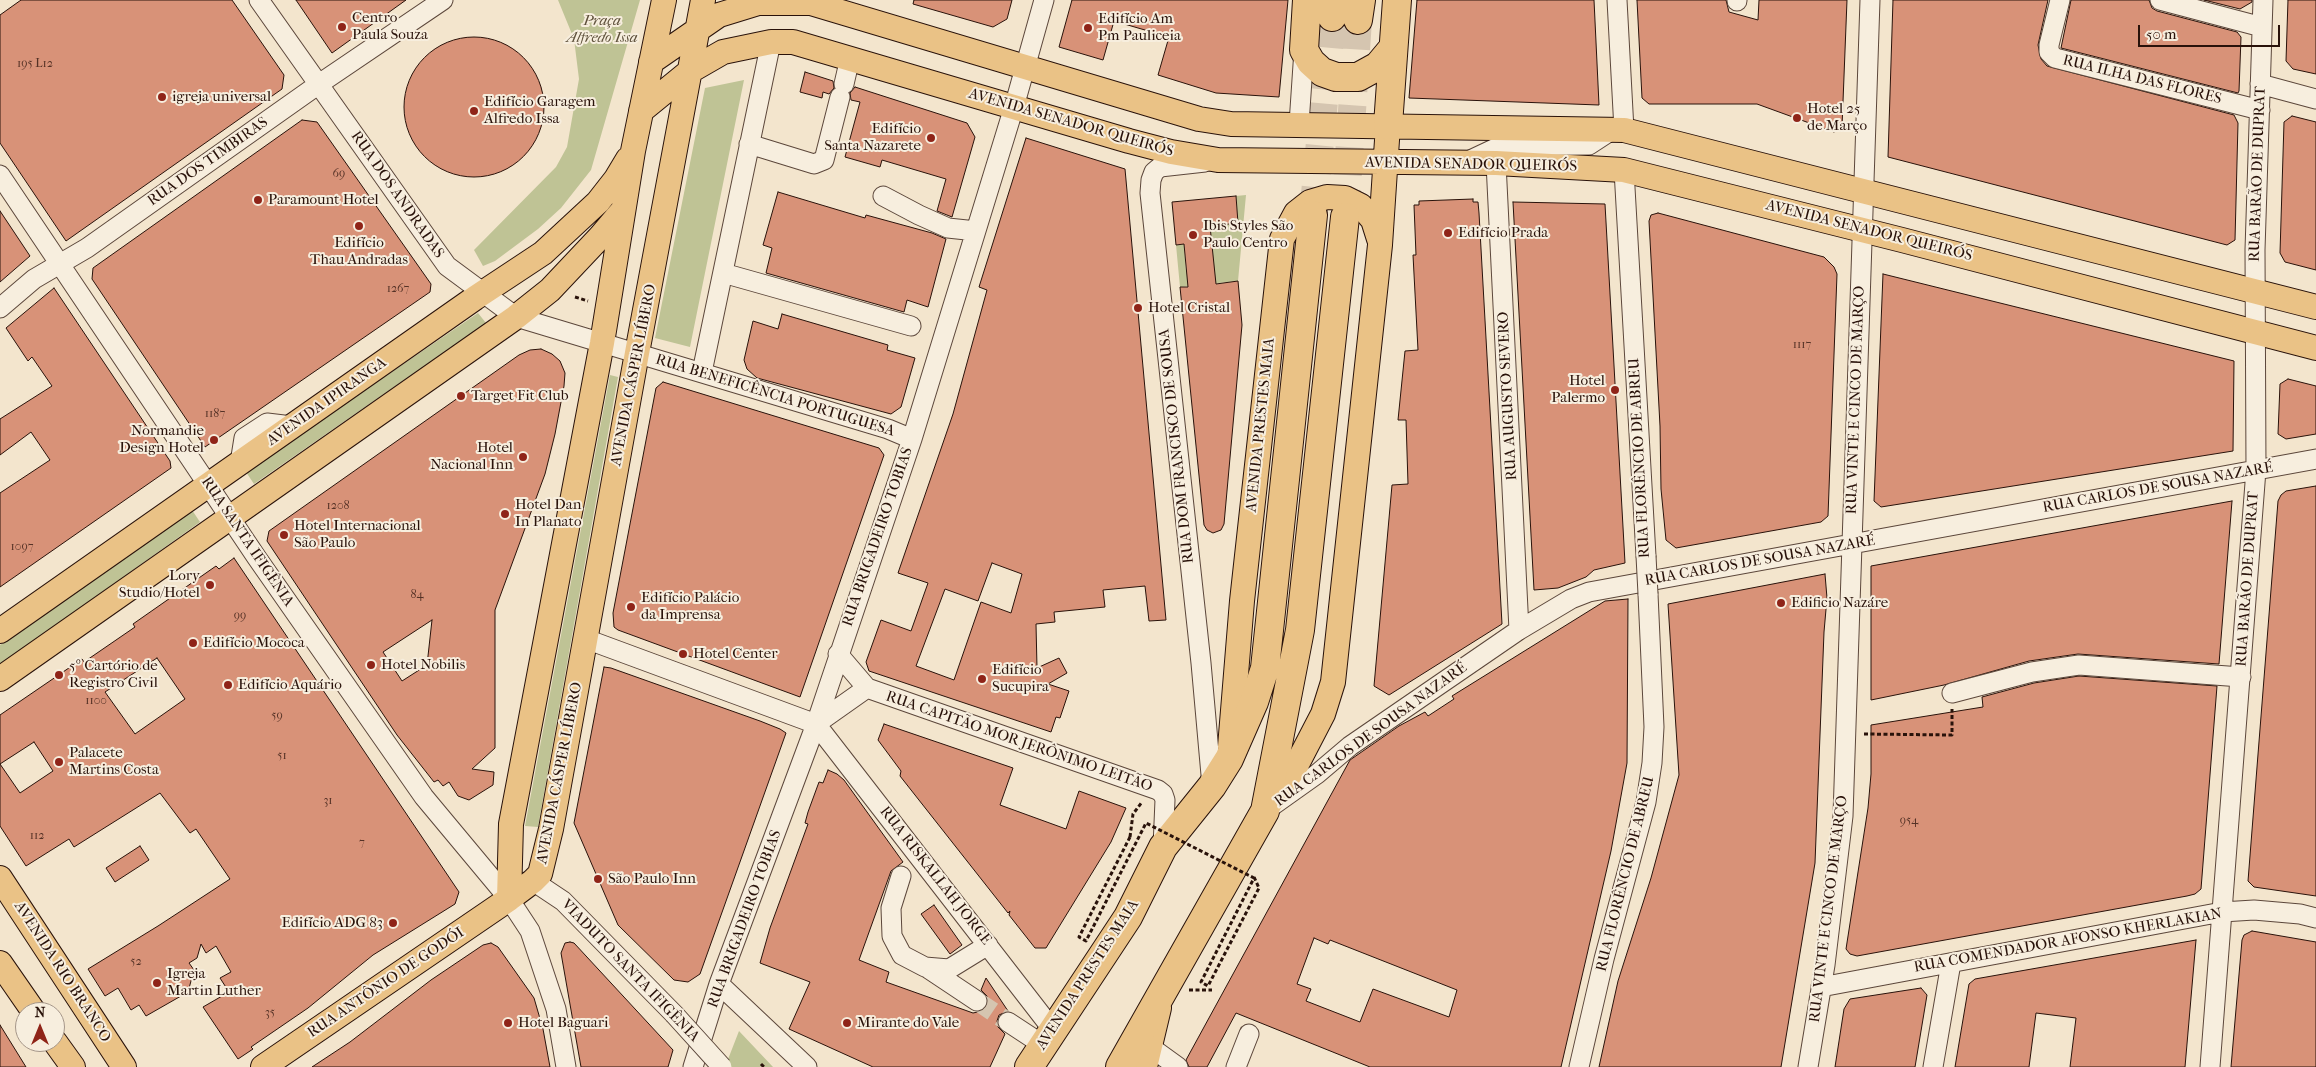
<!DOCTYPE html>
<html>
<head>
<meta charset="utf-8">
<style>
  body { margin:0 }
  #map { position:relative; width:2316px; height:1067px; overflow:hidden; background:#f3e5cd; font-family:"IM FELL French Canon",serif }
  canvas { display:block }
  .north { position:absolute; left:15px; top:1002px; width:50px; height:50px; box-sizing:border-box; background:#f7eede; border:1px solid #a59689; border-radius:50%; rotate:0deg; font-size:14px; font-weight:700; line-height:20px; text-align:center; color:#29120a }
  .north::after { content:''; display:block; margin:auto; width:18px; height:22px; background:#8f2418; clip-path:polygon(50% 0,100% 100%,50% 72%,0 100%) }
  .scale { position:absolute; left:2138px; top:25px; width:142px; height:22px; box-sizing:border-box; border:2px solid #29120a; border-top:0; padding-left:6px; font-size:15px; line-height:18px; white-space:nowrap; color:#29120a; -webkit-text-stroke:4px #f7eede; paint-order:stroke }
</style>
</head>
<body>
<div id="map">
<canvas width="2316" height="1067"></canvas>
<div class="north">N</div>
<div class="scale">50 m</div>
</div>
<script>
const g = document.querySelector('canvas').getContext('2d');
g.lineJoin = 'round';
function fill(path, color) {
  g.fillStyle = color;
  g.fill(path, 'evenodd');
}
function toPath(rows) {
  const path = new Path2D();
  for (const r of rows) {
    if (r.length === 3) {
      path.moveTo(r[0] + r[2], r[1]);
      path.arc(r[0], r[1], r[2], 0, 2 * Math.PI);
      continue;
    }
    path.moveTo(r[0], r[1]);
    for (let i = 2; i < r.length; i += 2) path.lineTo(r[i], r[i + 1]);
  }
  return path;
}
function stroke(path, color, width, dash) {
  g.strokeStyle = color;
  g.lineWidth = width;
  g.lineCap = dash ? 'butt' : 'round';
  g.setLineDash(dash || []);
  g.stroke(path);
}
function write(font, color, halo, rows, align = 'center') {
  g.font = font + ' "IM FELL French Canon",serif';
  g.lineWidth = 4;
  g.setLineDash([]);
  g.textBaseline = 'middle';
  g.strokeStyle = halo;
  g.fillStyle = color;
  for (const [text, x, y, turn = 0] of rows) {
    g.save();
    g.translate(x, y);
    g.rotate((+turn || 0) * Math.PI / 180);
    g.textAlign = isNaN(turn) ? turn : align;
    if (halo) g.strokeText(text, 0, 0);
    g.fillText(text, 0, 0);
    g.restore();
  }
}
fill(toPath([
  [558,0,640,0,591,170,561,208,538,229,495,261,483,266,474,250,556,167,567,147,579,79,574,39],
  [744,80,690,347,655,338,705,88],
  [1246,195,1238,281,1180,287,1176,245,1184,244,1186,271,1214,268,1210,226,1238,223,1236,196],
  [478,313,486,323,254,484,246,472],
  [610,375,618,377,538,827,525,826],
  [192,510,200,522,0,665,0,645],
  [739,1031,773,1067,725,1067]
]), '#bfc395');
const building = toPath([
  [21,0,232,0,284,75,282,89,66,241,0,143,0,15,21,0],
  [296,0,406,0,332,53,296,0],
  [914,0,1012,0,1007,19,993,27,913,4,914,0],
  [1072,0,1288,0,1279,97,1216,93,1158,75,1169,37,1114,21,1103,60,1059,47,1072,0],
  [1417,0,1594,0,1599,105,1409,98,1417,0],
  [1637,0,1726,0,1729,12,1758,20,1759,0,1847,0,1842,127,1834,132,1757,104,1649,104,1642,98,1637,0],
  [1893,0,2048,0,2038,45,2041,59,2047,66,2234,115,2238,123,2235,240,2227,245,1888,157,1893,0],
  [2071,0,2149,0,2152,8,2157,11,2237,32,2241,37,2239,91,2238,93,2061,48,2071,0],
  [2204,0,2252,0,2252,2,2240,9,2204,0],
  [2288,0,2316,0,2316,74,2293,69,2286,61,2288,0],
  [474,107,70],
  [805,72,833,81,834,88,829,94,823,92,822,98,800,92,805,72],
  [855,87,967,123,975,137,952,217,937,211,946,179,882,160,880,167,845,157,860,102,851,100,850,93,855,87],
  [2292,116,2316,122,2316,270,2285,262,2280,253,2284,122,2292,116],
  [302,120,317,122,431,284,430,292,205,447,92,279,93,268,302,120],
  [1026,138,1125,169,1166,620,1149,621,1145,586,1103,590,1105,607,1054,612,1055,622,1036,624,1037,668,1059,658,1067,673,1048,684,1069,691,1060,718,1056,717,1051,732,869,671,866,662,881,620,911,631,928,583,898,573,953,414,987,290,979,287,1026,138],
  [992,563,1022,574,1011,613,981,602,954,680,916,666,945,589,978,601,992,563],
  [778,192,865,218,866,215,932,233,946,239,928,307,907,300,904,312,766,273,772,248,763,245,778,192],
  [1236,196,1238,223,1210,226,1216,284,1238,281,1242,325,1224,524,1221,530,1213,533,1207,530,1204,525,1180,287,1188,287,1184,244,1176,245,1172,202,1236,196],
  [1473,199,1473,202,1478,202,1479,213,1502,624,1389,695,1374,686,1392,485,1408,484,1406,420,1398,420,1405,351,1418,350,1413,255,1416,255,1414,205,1419,205,1419,201,1473,199],
  [1513,202,1605,204,1625,563,1594,570,1586,577,1558,588,1534,590,1513,202],
  [0,211,30,256,0,282,0,211],
  [1658,213,1824,257,1834,267,1837,274,1828,516,1821,522,1676,548,1666,540,1661,489,1660,426,1649,221,1651,215,1658,213],
  [1883,274,2234,361,2233,451,1881,507,1874,501,1883,274],
  [54,288,170,461,171,468,0,587,0,493,50,460,31,432,0,455,0,419,52,386,32,357,28,361,6,328,54,288],
  [782,314,888,345,887,350,915,358,901,407,891,414,757,378,747,369,744,360,753,321,778,329,782,314],
  [541,349,552,354,560,361,565,373,564,386,555,434,545,474,495,610,495,748,472,769,494,772,493,785,469,800,458,796,449,782,443,786,438,780,434,782,397,735,267,541,269,531,519,355,530,350,541,349],
  [432,620,427,665,402,681,383,652,432,620],
  [2288,379,2316,386,2316,434,2286,439,2278,434,2280,384,2288,379],
  [663,382,879,448,884,455,800,697,618,630,614,627,613,613,656,388,663,382],
  [2316,486,2316,896,2254,887,2248,881,2278,501,2281,495,2286,491,2316,486],
  [2232,501,2219,664,2078,654,2029,661,1944,685,1871,700,1871,566,2232,501],
  [234,558,459,892,455,904,373,955,308,1008,251,1047,253,1049,238,1059,203,1007,229,992,220,978,231,972,216,946,206,953,201,944,197,958,189,963,194,970,188,992,146,1016,139,1005,131,1010,118,988,105,996,88,969,158,926,230,879,196,829,190,833,160,793,74,847,69,839,26,866,0,826,0,715,82,659,84,662,135,627,133,624,216,566,219,569,234,558],
  [157,658,185,699,135,734,105,692,157,658],
  [34,742,53,771,20,793,0,764,34,742],
  [1825,574,1827,598,1824,632,1815,863,1781,1067,1599,1067,1618,981,1651,878,1679,775,1668,604,1825,574],
  [1628,599,1627,763,1611,851,1561,1067,1370,1067,1236,1013,1207,1067,1189,1067,1186,1060,1350,760,1399,726,1425,712,1428,716,1454,699,1452,696,1605,601,1628,599],
  [1314,938,1328,944,1330,940,1457,990,1449,1017,1373,989,1360,1022,1306,1001,1311,989,1297,984,1314,938],
  [604,667,611,668,760,721,780,729,786,733,700,974,688,982,674,980,618,925,574,823,604,667],
  [2079,676,2217,686,2201,889,2195,894,2187,896,1857,956,1850,954,1846,949,1868,808,1871,774,1871,725,1983,707,1982,697,2034,683,2079,676],
  [884,724,1013,768,1000,805,1066,829,1079,791,1126,808,1111,842,1046,948,1035,948,1009,915,1010,911,1008,913,900,776,901,771,878,740,884,724],
  [828,770,837,774,844,780,903,862,891,871,859,960,889,972,886,982,973,1013,982,1011,987,1007,987,996,981,990,986,978,1008,1011,999,1015,997,1021,998,1027,1005,1034,990,1067,873,1067,789,1029,810,982,760,963,770,928,808,824,805,823,808,812,819,782,823,783,828,770],
  [140,846,149,860,115,882,106,868,140,846],
  [934,905,962,945,950,954,921,914,934,905],
  [2252,931,2316,942,2316,1067,2231,1067,2242,940,2244,935,2252,931],
  [2196,940,2185,1067,2070,1067,2076,1018,2036,1013,2029,1067,1955,1067,1969,984,1975,979,2196,940],
  [570,942,574,943,673,1050,668,1067,581,1067,561,953,565,943,570,942],
  [491,943,498,947,534,998,543,1029,550,1067,312,1067,350,1042,431,980,483,945,491,943],
  [1921,988,1927,995,1915,1067,1835,1067,1844,1009,1850,999,1921,988],
  [0,1025,26,1067,0,1067,0,1025]
]);
fill(building, '#d89278');
stroke(building, '#29120a', 1);
stroke(toPath([
  [977,1001,1008,1022]
]), '#d5c5b0', 19, [19, 9]);
stroke(toPath([
  [1313,215,1332,17],
  [1345,217,1358,20]
]), '#d5c5b0', 28, [28, 14]);
const minor = toPath([
  [259,0,447,266,516,317,888,429,912,439],
  [1617,0,1624,130],
  [1737,0,1737,1],
  [2060,0,2049,45,2049,52,2055,58,2260,110],
  [2160,0,2262,27],
  [844,84,850,58],
  [2260,84,2316,99],
  [1299,124,1304,50],
  [749,144,814,164,824,160,840,97],
  [1205,162,1160,167,1154,172,1151,180,1150,193,1201,663,1212,786],
  [1466,162,1500,146,1589,145,1612,130],
  [1496,163,1519,630],
  [1624,170,1646,556],
  [0,175,257,558,424,797,509,899,530,931,556,1009,566,1067],
  [883,196,919,215,948,228,976,231],
  [723,273,911,326],
  [0,308,34,279,87,248,319,84,443,0],
  [702,372,771,42],
  [240,463,244,438,267,423,292,426],
  [586,639,816,724],
  [838,654,867,688,1158,790,1163,794,1165,800,1163,847],
  [1952,693,2032,672,2079,665,2241,677],
  [816,724,1053,1030],
  [816,724,867,688],
  [1272,806,1317,774,1350,746,1519,630,1571,599,1589,592,2316,459],
  [901,876,891,908,892,936,902,955,925,967,949,969,988,945],
  [533,881,563,901,674,1014],
  [926,967,977,1001],
  [719,984,807,1067],
  [1821,987,2222,912,2254,910,2300,914,2316,918],
  [1008,1022,1043,1045],
  [1149,1046,1178,1067],
  [693,1067,719,984,816,724,912,439,1014,107,1044,0],
  [1236,1067,1249,1034],
  [1579,1067,1604,959,1646,802,1652,763,1654,727,1648,594],
  [1808,1067,1825,965,1843,816,1870,0],
  [1933,1067,1951,963],
  [2210,1067,2256,470,2255,250,2263,0]
]);
const major = toPath([
  [651,62,719,15,758,3,811,3,1199,119,1231,124,1624,130,2316,307],
  [641,111,690,71,723,52,771,42,793,42,1129,141,1171,152,1218,160,1496,163,1624,170,1902,240,2316,348],
  [0,631,475,298,543,253,598,202,616,179,628,159],
  [0,679,516,317,550,290,600,237,623,210],
  [1230,747,1242,601,1282,239,1296,213,1310,202,1327,197,1345,198,1361,206,1373,220,1379,239],
  [1266,809,1296,766,1323,714,1333,682,1380,245,1388,125],
  [0,878,124,1067],
  [509,899,511,824,602,343,633,151,664,0],
  [0,963,34,1012],
  [55,1042,73,1067],
  [263,1067,509,899,533,881,540,874,551,829,637,353,703,0],
  [1145,1067,1159,1008]
]);
const highway = toPath([
  [1307,0,1304,50,1311,62,1322,72,1336,77,1358,77,1378,66,1393,48],
  [1332,17,1333,0],
  [1358,20,1361,0],
  [1388,125,1397,0],
  [1029,1067,1128,917,1163,847,1212,786,1229,759,1254,702,1265,668,1313,215],
  [1120,1067,1265,811,1300,630,1345,217]
]);
stroke(minor, '#5c473b', 21);
stroke(major, '#29120a', 26);
stroke(highway, '#29120a', 30);
stroke(toPath([
  [575,297,588,301],
  [1864,734,1952,735,1952,709],
  [1130,837,1133,814,1142,802],
  [1254,877,1259,888],
  [1189,990,1212,990],
  [761,1064,764,1067]
]), '#29120a', 3, [4, 2.5]);
stroke(minor, '#f7eede', 19);
stroke(major, '#eac286', 24);
stroke(highway, '#eac286', 28);
const minorBridge = toPath([
  [1646,556,1648,594],
  [674,1014,722,1067]
]);
stroke(minorBridge, '#5c473b', 21, []);
stroke(toPath([
  [1130,837,1079,937,1086,941,1146,823,1254,878,1201,982,1208,986,1259,888]
]), '#29120a', 3, [4, 2.5]);
stroke(minorBridge, '#f7eede', 19);
for (const [x, y, r, color] of [
  [342,27,5,"#8f2418"],
  [1088,28,5,"#8f2418"],
  [162,97,5,"#8f2418"],
  [474,111,5,"#8f2418"],
  [1797,118,5,"#8f2418"],
  [931,138,5,"#8f2418"],
  [258,200,5,"#8f2418"],
  [359,226,5,"#8f2418"],
  [1448,233,5,"#8f2418"],
  [1193,235,5,"#8f2418"],
  [1138,308,5,"#8f2418"],
  [1615,390,5,"#8f2418"],
  [461,396,5,"#8f2418"],
  [214,440,5,"#8f2418"],
  [523,457,5,"#8f2418"],
  [505,514,5,"#8f2418"],
  [284,535,5,"#8f2418"],
  [210,585,5,"#8f2418"],
  [1781,603,5,"#8f2418"],
  [631,607,5,"#8f2418"],
  [193,643,5,"#8f2418"],
  [683,654,5,"#8f2418"],
  [371,665,5,"#8f2418"],
  [59,675,5,"#8f2418"],
  [982,679,5,"#8f2418"],
  [228,685,5,"#8f2418"],
  [59,762,5,"#8f2418"],
  [598,879,5,"#8f2418"],
  [393,923,5,"#8f2418"],
  [157,983,5,"#8f2418"],
  [508,1023,5,"#8f2418"],
  [847,1023,5,"#8f2418"]
]) {
  const dot = new Path2D();
  dot.arc(x, y, r, 0, 2 * Math.PI);
  g.fillStyle = color;
  g.fill(dot);
  stroke(dot, '#f7eede', 2);
}
write('12px', '#553226', null, [
  ["195 L12",35,64],
  ["69",339,174],
  ["1267",398,289],
  ["1117",1802,345],
  ["1187",215,414],
  ["1208",338,506],
  ["1097",22,547],
  ["84",417,595],
  ["99",240,616],
  ["1100",96,701],
  ["59",277,716],
  ["51",282,756],
  ["31",328,801],
  ["954",1909,821],
  ["112",37,836],
  ["7",362,843],
  ["52",136,962],
  ["35",270,1013]
]);
write('15px', '#29120a', '#f7eede', [
  ["Centro",352,18],
  ["Paula Souza",352,35],
  ["Edifício Am",1098,19],
  ["Pm Pauliceia",1098,36],
  ["igreja universal",172,97],
  ["Edifício Garagem",484,102],
  ["Alfredo Issa",484,119],
  ["Hotel 25",1807,109],
  ["de Março",1807,126],
  ["Edifício",921,129,"right"],
  ["Santa Nazarete",921,146,"right"],
  ["Paramount Hotel",268,200],
  ["Ibis Styles São",1203,226],
  ["Paulo Centro",1203,243],
  ["Edifício Prada",1458,233],
  ["Edifício",359,243,"center"],
  ["Thau Andradas",359,260,"center"],
  ["Hotel Cristal",1148,308],
  ["Hotel",1605,381,"right"],
  ["Palermo",1605,398,"right"],
  ["Target Fit Club",471,396],
  ["Normandie",204,431,"right"],
  ["Design Hotel",204,448,"right"],
  ["Hotel",513,448,"right"],
  ["Nacional Inn",513,465,"right"],
  ["Hotel Dan",515,505],
  ["In Planato",515,522],
  ["Hotel Internacional",294,526],
  ["São Paulo",294,543],
  ["Lory",200,576,"right"],
  ["Studio/Hotel",200,593,"right"],
  ["Edifício Palácio",641,598],
  ["da Imprensa",641,615],
  ["Edificio Nazáre",1791,603],
  ["Edifício Mococa",203,643],
  ["Hotel Center",693,654],
  ["Hotel Nobilis",381,665],
  ["5º Cartório de",69,666],
  ["Registro Civil",69,683],
  ["Edifício",992,670],
  ["Sucupira",992,687],
  ["Edifício Aquário",238,685],
  ["Palacete",69,753],
  ["Martins Costa",69,770],
  ["São Paulo Inn",608,879],
  ["Edifício ADG 83",383,923,"right"],
  ["Igreja",167,974],
  ["Martin Luther",167,991],
  ["Hotel Baguari",518,1023],
  ["Mirante do Vale",857,1023]
], 'left');
write('italic 15px', '#5e503b', '#f7eede', [
  ["Praça",602,21],
  ["Alfredo Issa",602,38]
]);
write('15px', '#29120a', '#f7eede', [
  ["RUA ILHA DAS FLORES",2142,80,14],
  ["AVENIDA SENADOR QUEIRÓS",1071,123,16],
  ["RUA DOS TIMBIRAS",208,162,-35],
  ["AVENIDA SENADOR QUEIRÓS",1471,165,1],
  ["RUA BARÃO DE DUPRAT",2258,174,-88],
  ["RUA DOS ANDRADAS",397,195,55],
  ["AVENIDA SENADOR QUEIRÓS",1869,231,14],
  ["AVENIDA CÁSPER LÍBERO",634,375,-79],
  ["RUA BENEFICÊNCIA PORTUGUESA",775,396,17],
  ["RUA AUGUSTO SEVERO",1508,396,-93],
  ["RUA VINTE E CINCO DE MARÇO",1856,400,-88],
  ["AVENIDA IPIRANGA",327,402,-35],
  ["AVENIDA PRESTES MAIA",1261,425,-84],
  ["RUA DOM FRANCISCO DE SOUSA",1177,446,-96],
  ["RUA FLORÊNCIO DE ABREU",1640,458,-93],
  ["RUA CARLOS DE SOUSA NAZARÉ",2158,488,-10],
  ["RUA BRIGADEIRO TOBIAS",878,537,-71],
  ["RUA SANTA IFIGÊNIA",247,542,56],
  ["RUA CARLOS DE SOUSA NAZARÉ",1760,561,-10],
  ["RUA BARÃO DE DUPRAT",2248,579,-86],
  ["RUA CARLOS DE SOUSA NAZARÉ",1371,735,-36],
  ["RUA CAPITÃO MOR JERÔNIMO LEITÃO",1019,742,19],
  ["AVENIDA CÁSPER LÍBERO",560,773,-79],
  ["RUA FLORÊNCIO DE ABREU",1626,874,-76],
  ["RUA RISKALLAH JORGE",935,876,52],
  ["RUA VINTE E CINCO DE MARÇO",1829,909,-83],
  ["RUA BRIGADEIRO TOBIAS",745,919,-70],
  ["RUA COMENDADOR AFONSO KHERLAKIAN",2068,941,-10],
  ["VIADUTO SANTA IFIGÊNIA",630,971,46],
  ["AVENIDA RIO BRANCO",62,972,57],
  ["AVENIDA PRESTES MAIA",1088,975,-57],
  ["RUA ANTÔNIO DE GODÓI",386,983,-34]
]);
</script>
</body>
</html>
